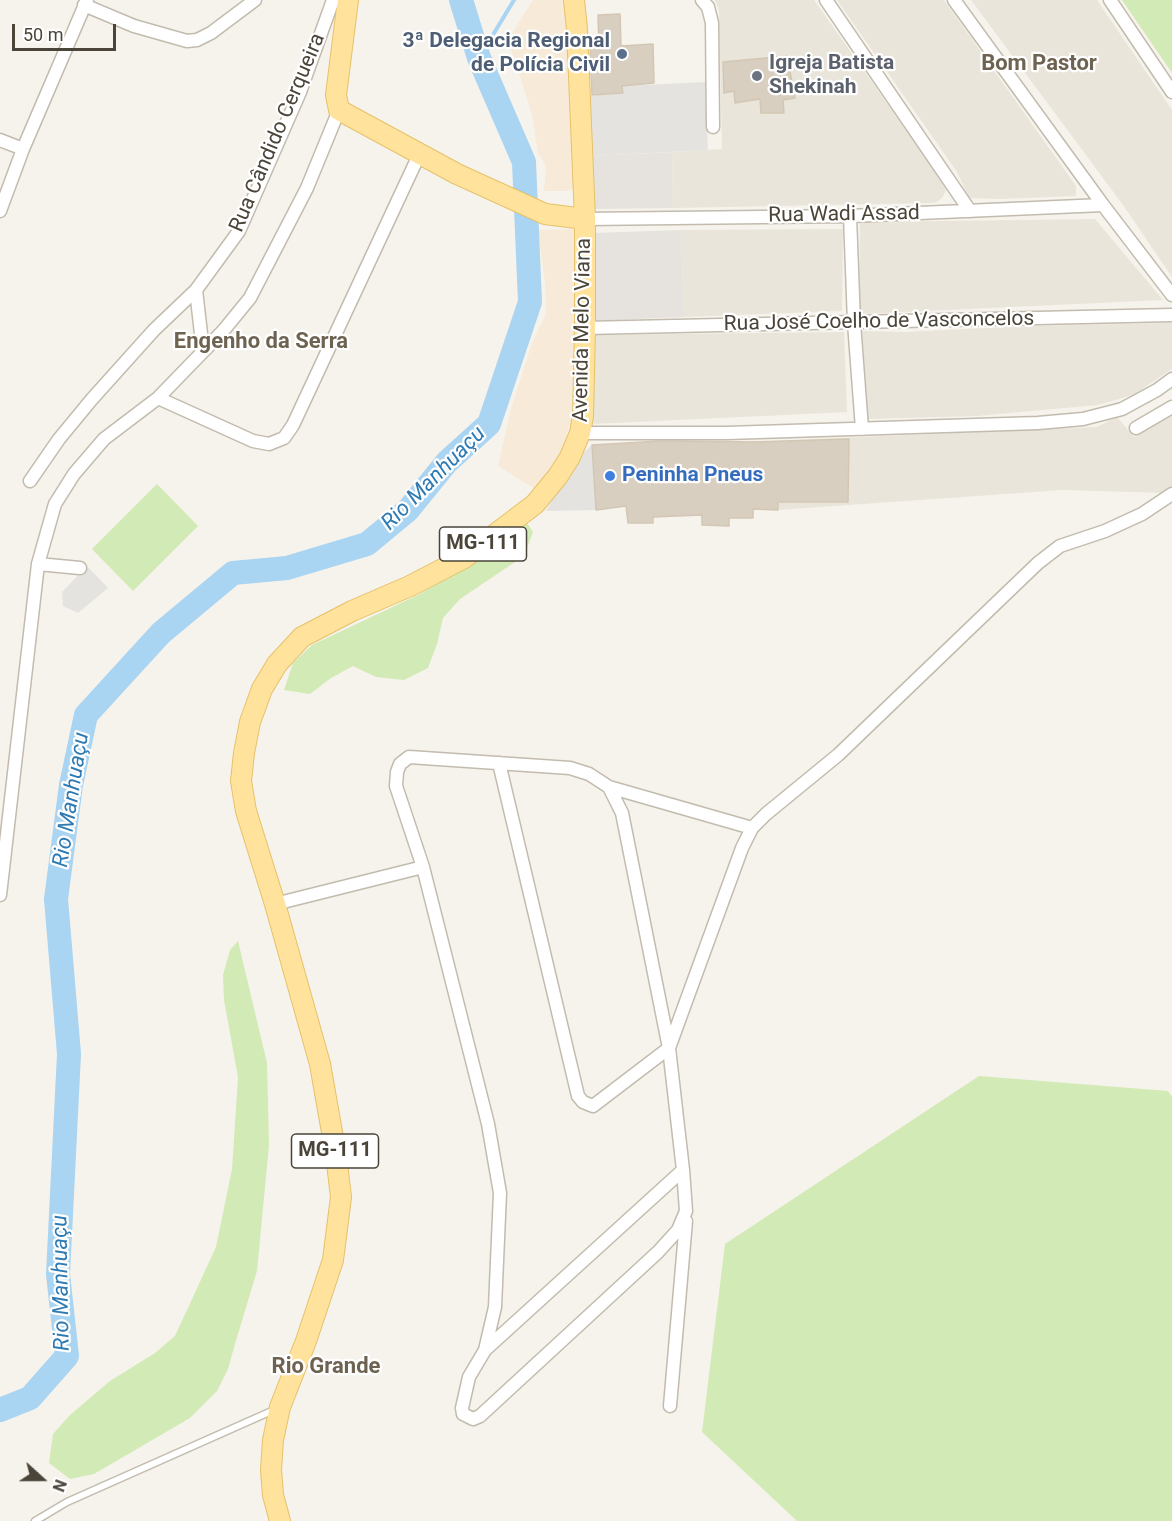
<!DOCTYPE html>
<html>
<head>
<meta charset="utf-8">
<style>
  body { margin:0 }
  #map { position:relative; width:1172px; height:1521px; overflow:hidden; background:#f6f3ec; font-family:Roboto,sans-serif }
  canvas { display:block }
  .north { position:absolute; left:12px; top:1449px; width:60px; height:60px; -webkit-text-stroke:4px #fff; paint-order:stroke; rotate:111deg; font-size:16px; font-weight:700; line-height:24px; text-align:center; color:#4b4439 }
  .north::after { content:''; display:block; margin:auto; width:21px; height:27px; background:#4b4439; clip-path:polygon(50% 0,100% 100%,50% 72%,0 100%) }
  .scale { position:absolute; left:12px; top:24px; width:104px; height:27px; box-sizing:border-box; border:3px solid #4b4439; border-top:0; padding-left:8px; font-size:18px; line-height:21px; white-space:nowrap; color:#4b4439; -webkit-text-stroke:4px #fff; paint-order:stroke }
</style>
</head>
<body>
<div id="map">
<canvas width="1172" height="1521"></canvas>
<div class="north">N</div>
<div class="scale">50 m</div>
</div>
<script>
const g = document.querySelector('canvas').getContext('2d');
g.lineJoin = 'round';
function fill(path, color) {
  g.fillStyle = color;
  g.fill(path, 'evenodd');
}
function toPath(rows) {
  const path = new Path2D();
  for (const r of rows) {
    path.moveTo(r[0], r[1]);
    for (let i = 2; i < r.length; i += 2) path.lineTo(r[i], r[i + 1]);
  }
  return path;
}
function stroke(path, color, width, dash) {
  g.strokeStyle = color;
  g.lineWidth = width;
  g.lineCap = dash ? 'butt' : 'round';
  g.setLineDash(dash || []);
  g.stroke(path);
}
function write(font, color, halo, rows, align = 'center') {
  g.font = font + ' Roboto,sans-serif';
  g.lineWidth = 4.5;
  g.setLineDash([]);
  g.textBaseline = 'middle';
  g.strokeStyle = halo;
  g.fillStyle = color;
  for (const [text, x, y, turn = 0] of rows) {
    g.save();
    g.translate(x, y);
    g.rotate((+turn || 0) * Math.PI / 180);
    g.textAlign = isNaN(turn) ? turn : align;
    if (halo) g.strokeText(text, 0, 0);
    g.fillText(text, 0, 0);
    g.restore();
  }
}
fill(toPath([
  [715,0,814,0,937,174,946,190,943,197,937,202,932,203,673,208,672,152,722,149,719,10],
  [837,0,944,0,1076,186,1076,196,1000,199,969,198,957,172],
  [971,0,1097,0,1172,110,1172,277,1123,205],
  [1095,219,1163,300,859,314,860,222],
  [843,229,842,311,684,317,681,230],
  [1172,323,1172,369,1133,395,1098,405,977,416,868,419,862,331,905,332,1027,326],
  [844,332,847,412,593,424,590,335],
  [1172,416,1172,487,1166,493,1062,490,778,510,754,509,753,518,729,518,729,526,702,525,701,515,653,517,653,523,628,523,624,444,675,440,744,442,1097,427,1117,417,1134,437]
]), '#eae5da');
fill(toPath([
  [533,0,567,0,576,179,571,191,544,191,546,166,538,153,532,114,508,40],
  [574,229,578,316,572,418,561,454,538,491,498,466,511,409,532,343,546,314,545,283,538,230]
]), '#f7ead8');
fill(toPath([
  [672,152,673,208,594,209,592,156],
  [681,230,684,317,589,321,592,233]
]), '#e6e2dd');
fill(toPath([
  [1122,0,1172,0,1172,73],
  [157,484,198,526,133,591,92,549],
  [527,523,533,532,524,556,460,599,443,618,437,644,428,668,404,680,376,677,353,666,331,678,310,694,284,690,293,663,312,645,420,594,484,555],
  [238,941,267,1063,269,1145,257,1271,235,1344,228,1369,217,1391,190,1418,94,1474,70,1479,49,1463,53,1434,70,1415,110,1381,155,1353,175,1336,216,1247,232,1169,238,1077,224,1000,223,975,230,950],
  [979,1076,1168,1091,1172,1097,1172,1521,797,1521,702,1432,725,1244]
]), '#d2eab5');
fill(toPath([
  [705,82,708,150,592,156,589,96,622,93,622,86],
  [592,445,596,510,546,511,576,459],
  [87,566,108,588,78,613,63,606,62,592]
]), '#e5e3e0');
stroke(toPath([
  [479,58,514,0]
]), '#a9d4f2', 4);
stroke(toPath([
  [0,1410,30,1398,67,1356,58,1274,69,1054,56,899,71,785,86,715,161,633,233,573,287,568,367,544,408,510,447,462,489,424,530,302,524,162,479,58,461,0]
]), '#a9d4f2', 24);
const building = toPath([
  [620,14,621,46,653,44,654,83,622,86,623,93,592,95,590,47,599,47,598,15,620,14],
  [787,56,795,98,783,100,784,113,761,113,760,99,735,103,734,91,724,93,723,62,787,56],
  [849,439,848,502,778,502,778,510,753,509,753,518,729,518,729,526,702,525,702,515,653,517,653,523,628,523,626,506,596,510,592,445,660,441,754,442,849,439]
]);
fill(building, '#d8cfc1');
stroke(building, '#d3c7b4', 1.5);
const service = toPath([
  [35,1521,67,1502,274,1410]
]);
const minor = toPath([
  [702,0,708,7,712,23,713,127],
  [826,0,970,211],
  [954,0,1103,205,1172,295],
  [1110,0,1172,92],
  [84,5,134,26,187,41,197,40,211,33,255,0],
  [0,140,23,149],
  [0,211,23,149,87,0],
  [850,216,854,323,862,429],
  [585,219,850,216,1103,205],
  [196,290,203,351],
  [585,328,1172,315],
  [158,398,253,441,269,444,284,438,293,425,419,155],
  [1136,428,1172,407],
  [580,433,727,433,1038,423,1083,419,1122,409,1157,390,1172,379],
  [30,481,59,439,92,399,154,330,196,290,239,231,300,92,333,0],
  [38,564,80,568],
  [409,757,570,768,589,774,609,787,622,813,669,1048,683,1170,686,1211,678,1230,658,1252,480,1416,473,1419,463,1414,462,1408,469,1377,485,1350,495,1307,500,1193,488,1124,423,867,396,786,397,772,400,764,409,757],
  [499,763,578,1096,583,1102,593,1106,669,1048,742,848,752,828,766,814,838,755,1038,563,1060,546,1105,531,1142,514,1172,494],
  [609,787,752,828],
  [0,895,38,564,55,504,74,474,104,439,158,398,223,331,250,298,307,188,339,110],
  [275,904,423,867],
  [485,1350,683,1170],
  [670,1406,686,1221]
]);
const primary = toPath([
  [348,0,336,95,339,110,457,174,545,214,585,219],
  [280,1521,273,1495,271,1470,273,1440,280,1407,306,1341,333,1260,341,1197,336,1155,320,1064,275,904,246,811,241,781,244,753,250,722,262,689,277,664,302,637,352,611,410,586,464,558,535,504,558,476,570,457,580,433,583,416,585,328,585,219,577,29,574,0]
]);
stroke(service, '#c2bbae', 9);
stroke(minor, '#c2bbae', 15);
stroke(primary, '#e6c16a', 22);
stroke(service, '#fff', 6);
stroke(minor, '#fff', 12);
stroke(primary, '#ffe39c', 20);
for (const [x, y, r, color] of [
  [622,54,6,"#5c6f8a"],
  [757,76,6,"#6b7280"],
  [610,476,6,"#3f7fe0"]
]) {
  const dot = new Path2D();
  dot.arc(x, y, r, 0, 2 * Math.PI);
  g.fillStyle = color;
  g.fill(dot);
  stroke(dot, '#fff', 2);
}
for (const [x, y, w] of [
  [483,544,87],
  [335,1151,87]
]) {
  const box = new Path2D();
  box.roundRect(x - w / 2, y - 17, w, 34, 4.5);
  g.fillStyle = '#fff';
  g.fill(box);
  stroke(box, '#4b4439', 1.5);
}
write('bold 20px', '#4b4439', null, [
  ["MG-111",483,544],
  ["MG-111",335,1151]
]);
write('bold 21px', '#4e5e75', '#fff', [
  ["3ª Delegacia Regional",610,42],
  ["de Polícia Civil",610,66]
], 'right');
write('bold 21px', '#5b616d', '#fff', [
  ["Igreja Batista",769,64],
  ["Shekinah",769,88]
], 'left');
write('21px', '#4b4439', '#fff', [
  ["Rua Cândido Cerqueira",278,133,-67],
  ["Rua Wadi Assad",844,215,-1],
  ["Rua José Coelho de Vasconcelos",879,322,-1],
  ["Avenida Melo Viana",583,330,-89]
]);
write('bold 21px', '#366cbe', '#fff', [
  ["Peninha Pneus",622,476]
], 'left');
write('bold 22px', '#6e6250', '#fff', [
  ["Bom Pastor",1039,64],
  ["Engenho da Serra",261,342],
  ["Rio Grande",326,1367]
]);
write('italic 22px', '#2e7ab2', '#fff', [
  ["Rio Manhuaçu",434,479,-45],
  ["Rio Manhuaçu",72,800,-81],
  ["Rio Manhuaçu",62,1283,-91]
]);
</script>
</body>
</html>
